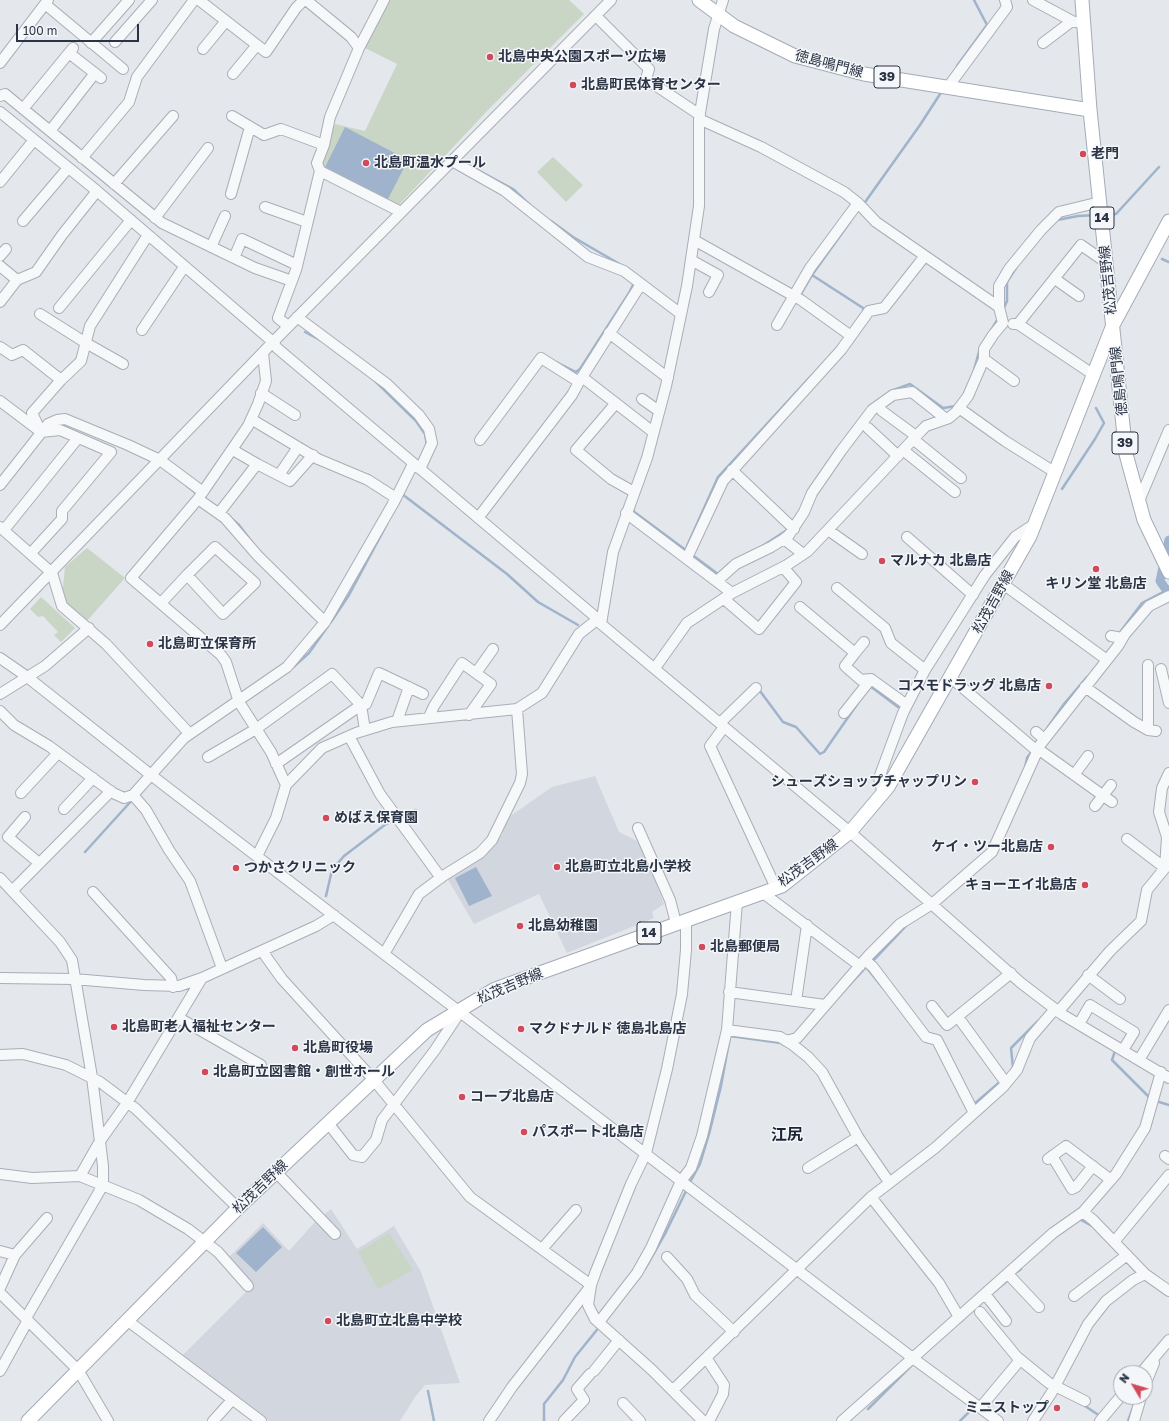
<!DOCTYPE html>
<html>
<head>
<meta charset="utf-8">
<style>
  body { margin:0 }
  #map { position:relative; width:1169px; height:1421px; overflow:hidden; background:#e4e7ec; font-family:"Golos Text",sans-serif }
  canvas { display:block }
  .north { position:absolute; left:1113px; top:1365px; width:40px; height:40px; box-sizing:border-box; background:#f4f6f9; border:1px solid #a4a8b1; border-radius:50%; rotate:308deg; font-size:11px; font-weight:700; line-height:16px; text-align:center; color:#2b3445 }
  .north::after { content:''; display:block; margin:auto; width:14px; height:18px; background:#d1495b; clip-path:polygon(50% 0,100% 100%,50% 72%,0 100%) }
  .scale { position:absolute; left:16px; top:24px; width:123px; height:18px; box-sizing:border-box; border:2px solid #2b3445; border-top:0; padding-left:5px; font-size:12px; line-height:14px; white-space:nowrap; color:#2b3445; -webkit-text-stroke:3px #f4f6f9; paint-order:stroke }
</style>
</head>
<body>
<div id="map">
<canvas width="1169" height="1421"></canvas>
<div class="north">N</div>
<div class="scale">100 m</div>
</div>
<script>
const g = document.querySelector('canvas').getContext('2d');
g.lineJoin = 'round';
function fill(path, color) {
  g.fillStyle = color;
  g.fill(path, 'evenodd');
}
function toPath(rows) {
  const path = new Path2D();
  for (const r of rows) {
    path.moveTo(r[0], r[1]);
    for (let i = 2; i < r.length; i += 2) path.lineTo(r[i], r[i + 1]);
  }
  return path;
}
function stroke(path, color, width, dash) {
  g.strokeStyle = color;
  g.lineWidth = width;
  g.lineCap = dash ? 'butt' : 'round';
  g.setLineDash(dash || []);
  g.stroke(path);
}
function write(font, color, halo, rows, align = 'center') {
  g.font = font + ' "Golos Text","Noto Sans JP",sans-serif';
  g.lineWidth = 3;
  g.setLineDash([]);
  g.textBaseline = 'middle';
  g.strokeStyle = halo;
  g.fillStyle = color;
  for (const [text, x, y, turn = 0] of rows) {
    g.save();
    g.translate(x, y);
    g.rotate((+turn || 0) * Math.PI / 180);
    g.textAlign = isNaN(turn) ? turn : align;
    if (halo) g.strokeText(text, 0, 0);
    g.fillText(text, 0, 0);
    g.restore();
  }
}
fill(toPath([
  [595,776,619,832,641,843,664,904,652,912,654,918,567,953,539,894,474,924,447,878,482,856,502,835,506,819,552,787],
  [331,1209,357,1249,394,1226,421,1272,460,1383,425,1385,415,1397,400,1421,269,1421,181,1357,253,1285,228,1258,263,1223,289,1251,314,1223]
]), '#d2d6de');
fill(toPath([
  [389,0,569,0,584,14,487,111,398,206,320,165,335,124,365,131,397,64,365,48],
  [553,157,583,185,566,202,537,172],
  [87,548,125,578,86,622,66,605,62,597,65,567],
  [41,597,75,628,61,642,54,635,58,632,43,616,38,617,30,609],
  [389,1233,413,1270,378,1289,358,1252]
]), '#c9d6c5');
fill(toPath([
  [345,127,408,160,388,199,325,167],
  [476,867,492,896,469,906,455,878],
  [263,1227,282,1247,256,1272,236,1253]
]), '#9fb4cc');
stroke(toPath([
  [957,66,987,25,974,0],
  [472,167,513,189,531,206],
  [863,205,920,125,942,91],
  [1104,214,1116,214,1159,167],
  [1057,220,1078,216,1097,215],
  [551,221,573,237,623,266],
  [1162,259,1169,262],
  [812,275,863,308,864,312],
  [799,297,812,275,850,222],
  [1003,310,1007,301,1007,282,1016,268],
  [305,332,320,340],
  [990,332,999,317],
  [556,362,576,372,580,369,629,293,633,285,633,281],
  [974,370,980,348],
  [372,378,416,421,425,434,427,445],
  [891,391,910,384,943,408,956,406],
  [187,486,197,494],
  [1062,489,1095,439,1104,423,1096,408],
  [402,494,507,574,538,602,578,625],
  [634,508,633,511,687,551],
  [232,519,239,525,252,542],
  [687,546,718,477,811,376],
  [761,547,787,530],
  [691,554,718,574,730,563],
  [331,622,349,595,387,524],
  [1118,635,1142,603,1167,590],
  [290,670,309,653,328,626],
  [870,686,898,707],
  [758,692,760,691,783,722,796,727,820,754,824,752,858,703],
  [1048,727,1064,704,1087,677],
  [1025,768,1027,758,1032,751],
  [401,817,416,810],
  [85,852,133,799],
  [326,896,332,870,344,856,386,824,395,820],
  [872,962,906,926],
  [866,967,883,988],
  [843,992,868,965],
  [1114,1050,1115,1051,1112,1060,1150,1098],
  [1011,1070,1013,1068,1011,1048,1038,1021],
  [1156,1101,1169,1105],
  [973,1105,1001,1081],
  [689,1184,700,1164,709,1134,721,1086,730,1036,781,1043],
  [1081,1220,1094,1227],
  [1125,1260,1138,1274],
  [645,1269,665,1234,687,1189],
  [1017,1272,1021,1269],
  [990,1295,1007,1281],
  [428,1391,434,1421],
  [1082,1404,1100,1416],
  [868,1409,911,1366],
  [544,1421,544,1404,563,1380,575,1357,600,1326],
  [960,1421,974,1407],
  [1128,1421,1134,1405]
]), '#9fb4cc', 2.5);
stroke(toPath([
  [1169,540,1160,581,1169,594]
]), '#9fb4cc', 9);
const minor = toPath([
  [199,0,266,52,296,8,304,0],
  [306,0,351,37,359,48],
  [1033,0,1072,21,1084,24],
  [45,4,123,69],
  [596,16,649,69,646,79,700,115],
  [115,42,152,0],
  [91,43,129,0],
  [1043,43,1072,21],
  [203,49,226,21],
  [69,53,101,78],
  [0,63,48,0],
  [233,74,257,45],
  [948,87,1007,7,1005,0],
  [0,96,5,94,162,223,255,268,292,281],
  [23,109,73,48],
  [0,112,97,191,273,342,277,348,598,619,601,624,850,832,1021,983,1063,1015,1169,1078],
  [232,116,264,135,281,129,324,145],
  [699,119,761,147,844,192,858,203,876,222,999,307],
  [50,131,95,73],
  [82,158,129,102,137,77,194,0],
  [452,161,505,191,588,257,624,271,681,314],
  [320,171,401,212],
  [0,182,34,140],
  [114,184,173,116],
  [231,194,250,127],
  [265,207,307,222],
  [155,218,208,148],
  [23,221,68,168],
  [694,240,801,300,851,336],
  [211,247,225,216],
  [0,256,6,249],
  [234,258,242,239,297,265],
  [691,260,718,275,709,292],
  [0,266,17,280],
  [1055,279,1079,296],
  [0,302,17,280,36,272,62,235,97,191],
  [59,308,131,220],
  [40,314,86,343,123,364],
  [297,317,387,384,419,415,429,429,432,443,420,469],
  [1003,323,999,307,999,286,1009,269,1041,230,1059,212,1100,202],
  [1013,324,1018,324,1094,375],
  [1018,324,1081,245,1107,263],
  [777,325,810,268,858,203],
  [288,326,278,318,296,270,320,171,317,163,324,145,330,117,359,48,384,0],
  [142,330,184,267],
  [609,333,668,378],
  [0,347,12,355,23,350,61,380],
  [263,353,266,381,258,404,248,426,198,499,131,578,221,655,226,662,239,702,271,752,286,785],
  [984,359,1014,381],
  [582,377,653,432],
  [579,382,641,284],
  [261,393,295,415],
  [642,399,659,411],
  [0,401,41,432,60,430,111,452,62,511,62,519,31,553],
  [616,403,576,450,611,479,634,492],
  [959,408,1005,441,1056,473],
  [882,411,916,436],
  [251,419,318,459,368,480,396,498],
  [868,428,898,456],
  [40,430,32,413,61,380,81,361,90,326,148,235],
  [913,439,961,478],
  [903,450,955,492],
  [257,464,290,481,313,455],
  [732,470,794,529],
  [279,475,298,447],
  [0,485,48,424,57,420,65,419,128,445,160,460,203,492],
  [198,499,225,518,258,556,325,622],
  [1139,501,1169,430],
  [219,513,257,464,233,450],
  [626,513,732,593],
  [478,518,572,395,579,382,541,358,480,440],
  [0,527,52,573,62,606,106,644,189,733],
  [4,530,78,438],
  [828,530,862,554],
  [907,537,973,595],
  [784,539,789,535,804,512,812,493,841,451,872,410,893,395,912,392,946,419],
  [687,558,723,481,841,350,869,311,884,308,924,257],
  [717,581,736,564,771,547,784,539,803,554],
  [1003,584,1107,660],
  [837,588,885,628,891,643,925,670],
  [724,599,759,629,796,582,783,567],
  [161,603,187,575,215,547,255,583,223,614,187,575],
  [800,607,855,653,845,666,861,680,871,679],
  [601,624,613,552,647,458,666,386,687,286,699,206,699,119,714,29,723,0],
  [0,625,273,342,611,0],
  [1111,636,1122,638],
  [855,653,864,642],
  [0,658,26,676,151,775,384,954,914,1359,998,1421],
  [655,668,687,623,732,593,787,565,808,551,921,431,926,426,949,418,956,412,968,396,984,359,984,349,993,335,1003,323],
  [1161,669,1169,703],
  [476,673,493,649],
  [950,677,1037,751],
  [1085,687,1134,722,1148,730,1156,731],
  [0,694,45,666,89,628],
  [0,711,14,725,49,746,113,793,124,798,133,795,184,738,287,667,325,622,394,502,413,464],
  [844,713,871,679,907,705],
  [429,717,434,706,462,663,491,684,469,715],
  [397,721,409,687],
  [720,723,756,688],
  [724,727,710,746,776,888],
  [1148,730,1148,665],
  [1036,732,1044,739],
  [349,736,380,794,441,878],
  [1038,749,1112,802],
  [208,757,256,729,332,674,361,705,365,730],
  [276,764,361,705,366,704,379,673,423,694],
  [1074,775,1088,756],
  [21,793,58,753],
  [883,794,879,778,903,713,925,670,985,575,1015,537,1036,523],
  [133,795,146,810,169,850,190,881,222,968],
  [1095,806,1111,785],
  [64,809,93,778],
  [25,817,8,837,39,863],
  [638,828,670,900,676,923],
  [1127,839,1165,868],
  [257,856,276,818,286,785,322,748,356,733,392,722,517,709,542,693,579,634,598,619],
  [0,878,60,942,72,960,92,1077,103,1166,103,1185,26,1318],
  [12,891,111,791],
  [93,892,171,978,173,987],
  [763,893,860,966],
  [737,902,727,1030,780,1037,793,1045,808,1057,822,1072,858,1137,889,1182],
  [686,920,686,950,682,994,667,1069,646,1153,631,1184,596,1271,591,1285,588,1305,595,1319,652,1370,703,1421],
  [262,951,282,979,373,1079,470,1197,591,1285],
  [384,954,419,894,443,876,480,853,492,840,520,783,522,774,517,709],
  [865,960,873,967,926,1037,937,1040,974,1113],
  [1088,975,1120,999],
  [0,978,74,979,144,985,179,986,202,978,316,926,334,915],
  [729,992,825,1005],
  [796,1001,807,925],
  [932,1006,947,1025,1011,973],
  [1058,1012,1110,951,1141,921,1147,890,1165,868,1167,837,1159,812,1162,788,1169,773],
  [958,1017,1006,1083],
  [179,1018,261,1065],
  [1079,1024,1090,1005,1134,1032,1123,1050],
  [786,1041,797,1038,869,955,900,924,932,904,992,852,1040,745,1118,646,1125,634,1149,606,1169,596],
  [0,1055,23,1054,66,1065,100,1082,136,1109,238,1208],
  [1139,1060,1169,1010],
  [328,1123,353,1155,362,1157,376,1140,382,1120,435,1050,460,1012],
  [1052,1156,1072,1189,1076,1187,1093,1166],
  [1165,1156,1169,1159],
  [1048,1159,1066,1146,1111,1180],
  [808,1168,858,1137],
  [276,1172,335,1234],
  [0,1174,32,1178,80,1176,139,1200,188,1229,218,1252,248,1286],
  [80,1176,100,1141,127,1103,202,978],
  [871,1197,939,1283,959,1317],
  [1083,1212,1093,1220,1145,1274,1169,1291],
  [1114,1242,1169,1175],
  [542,1249,576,1210],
  [0,1251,15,1255],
  [667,1257,687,1279,695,1295,734,1332],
  [1008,1274,1039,1307],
  [0,1288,15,1255,47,1218],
  [0,1293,78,1370,108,1421],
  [985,1294,1006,1321],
  [1074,1296,1127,1255],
  [980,1312,1017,1357,1049,1383,1085,1401],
  [128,1321,261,1421],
  [599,1322,637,1273,651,1248,681,1181,691,1168,702,1136,727,1030],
  [707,1359,724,1385,723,1394,709,1421],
  [0,1371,28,1320],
  [594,1371,619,1340],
  [1141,1373,1169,1340],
  [1145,1385,1154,1363],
  [673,1390,871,1197,935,1148,1003,1087,1017,1070,1030,1038,1055,1009],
  [623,1403,640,1421],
  [980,1408,1020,1360],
  [213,1421,232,1400],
  [489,1421,512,1387,590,1287],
  [564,1421,584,1400,577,1389,590,1374],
  [842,1421,1053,1233,1083,1212,1116,1174,1145,1128,1161,1072],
  [1033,1421,1052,1392,1088,1324,1106,1301,1133,1280,1145,1274],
  [1100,1421,1121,1396],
  [1134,1421,1141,1397]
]);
const major = toPath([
  [699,0,734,26,795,56,864,74,1090,110],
  [1082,0,1090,110,1126,454,1144,520,1169,572],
  [28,1421,238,1208,427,1030,495,989,782,886,850,832,888,787,1030,536,1113,325,1169,221]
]);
stroke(minor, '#a9aeb7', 12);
stroke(major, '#a3abb8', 15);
stroke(minor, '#f7f8fa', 10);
stroke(major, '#fff', 13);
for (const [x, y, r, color] of [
  [490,57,4,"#d1495b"],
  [573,85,4,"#d1495b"],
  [1083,154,4,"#d1495b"],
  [366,163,4,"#d1495b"],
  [882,561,4,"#d1495b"],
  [1096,569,4,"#d1495b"],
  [150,644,4,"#d1495b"],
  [1049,686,4,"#d1495b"],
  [975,782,4,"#d1495b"],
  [326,818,4,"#d1495b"],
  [1051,847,4,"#d1495b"],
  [557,867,4,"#d1495b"],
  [236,868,4,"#d1495b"],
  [1085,885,4,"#d1495b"],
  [520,926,4,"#d1495b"],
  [702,947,4,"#d1495b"],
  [114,1027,4,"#d1495b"],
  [521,1029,4,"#d1495b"],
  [295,1048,4,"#d1495b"],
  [205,1072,4,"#d1495b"],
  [462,1097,4,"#d1495b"],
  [524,1132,4,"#d1495b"],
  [328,1321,4,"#d1495b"],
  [1057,1408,4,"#d1495b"]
]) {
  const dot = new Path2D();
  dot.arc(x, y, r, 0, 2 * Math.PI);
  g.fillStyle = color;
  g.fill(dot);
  stroke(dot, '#f4f6f9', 1.5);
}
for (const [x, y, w] of [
  [887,77,26],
  [1102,218,24],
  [1125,443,26],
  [649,933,24]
]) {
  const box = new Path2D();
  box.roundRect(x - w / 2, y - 11, w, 22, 3);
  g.fillStyle = '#f4f6f9';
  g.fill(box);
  stroke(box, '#2b3445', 1);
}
write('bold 13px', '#2b3445', null, [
  ["39",887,77],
  ["14",1102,218],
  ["39",1125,443],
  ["14",649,933]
]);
write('bold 14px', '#2b3445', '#f4f6f9', [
  ["北島中央公園スポーツ広場",498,57],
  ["北島町民体育センター",581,85],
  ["老門",1091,154],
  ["北島町温水プール",374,163],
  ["マルナカ 北島店",890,561],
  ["キリン堂 北島店",1096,584,"center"],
  ["北島町立保育所",158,644],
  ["コスモドラッグ 北島店",1041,686,"right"],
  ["シューズショップチャップリン",967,782,"right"],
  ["めばえ保育園",334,818],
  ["ケイ・ツー北島店",1043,847,"right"],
  ["北島町立北島小学校",565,867],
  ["つかさクリニック",244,868],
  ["キョーエイ北島店",1077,885,"right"],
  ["北島幼稚園",528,926],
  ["北島郵便局",710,947],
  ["北島町老人福祉センター",122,1027],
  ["マクドナルド 徳島北島店",529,1029],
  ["北島町役場",303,1048],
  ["北島町立図書館・創世ホール",213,1072],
  ["コープ北島店",470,1097],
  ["パスポート北島店",532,1132],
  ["北島町立北島中学校",336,1321],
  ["ミニストップ",1049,1408,"right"]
], 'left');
write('14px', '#2b3445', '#f4f6f9', [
  ["徳島鳴門線",829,64,15],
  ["松茂吉野線",1108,280,-96],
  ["徳島鳴門線",1119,381,-96],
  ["松茂吉野線",993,602,-61],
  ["松茂吉野線",808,863,-36],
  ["松茂吉野線",510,986,-23],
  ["松茂吉野線",260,1187,-44]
]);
write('bold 16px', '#1d2536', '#f4f6f9', [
  ["江尻",787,1135]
]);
</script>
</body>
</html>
